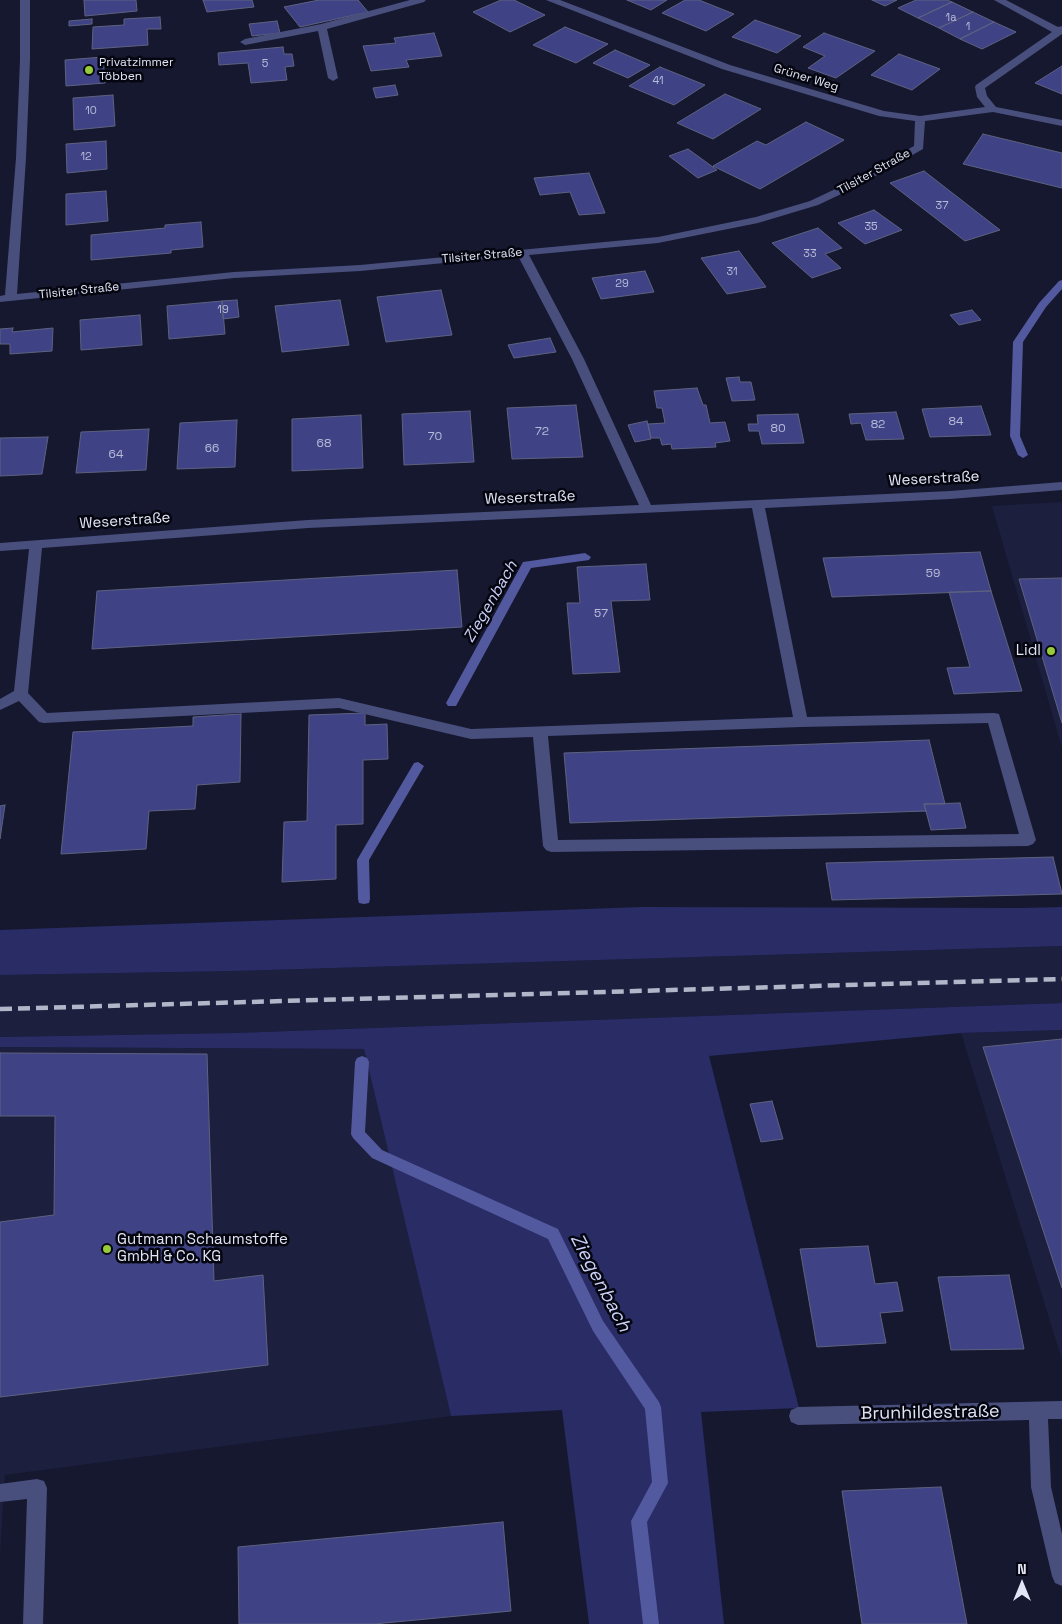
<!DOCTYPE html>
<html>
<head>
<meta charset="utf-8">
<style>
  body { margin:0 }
  #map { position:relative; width:1062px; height:1624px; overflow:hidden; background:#161830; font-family:"Space Grotesk",sans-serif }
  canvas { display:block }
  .north { position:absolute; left:997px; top:1559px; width:50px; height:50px; -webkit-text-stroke:4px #04050e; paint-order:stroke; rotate:0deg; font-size:14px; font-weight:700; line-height:20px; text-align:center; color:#e1e5f5 }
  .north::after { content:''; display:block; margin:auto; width:18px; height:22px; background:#e1e5f5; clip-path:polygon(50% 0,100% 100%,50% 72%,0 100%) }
</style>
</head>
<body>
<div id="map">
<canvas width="1062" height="1624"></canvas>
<div class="north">N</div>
</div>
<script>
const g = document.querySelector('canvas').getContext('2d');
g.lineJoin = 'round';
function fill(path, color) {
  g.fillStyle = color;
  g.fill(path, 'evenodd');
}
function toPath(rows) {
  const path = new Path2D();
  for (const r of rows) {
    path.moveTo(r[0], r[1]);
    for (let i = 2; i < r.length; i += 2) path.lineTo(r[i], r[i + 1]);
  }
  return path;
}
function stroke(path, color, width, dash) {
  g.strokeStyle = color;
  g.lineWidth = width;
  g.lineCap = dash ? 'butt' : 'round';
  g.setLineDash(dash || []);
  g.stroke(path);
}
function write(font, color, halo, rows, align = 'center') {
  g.font = font + ' "Space Grotesk",sans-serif';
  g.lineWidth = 5;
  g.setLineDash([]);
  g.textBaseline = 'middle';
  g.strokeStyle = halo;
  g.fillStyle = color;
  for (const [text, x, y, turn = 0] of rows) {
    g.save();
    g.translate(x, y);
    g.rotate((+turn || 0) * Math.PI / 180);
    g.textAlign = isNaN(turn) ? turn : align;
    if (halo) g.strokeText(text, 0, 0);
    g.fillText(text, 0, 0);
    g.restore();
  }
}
fill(toPath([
  [1062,502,1062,748,992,506],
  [1062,946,1062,1003,235,1033,0,1037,0,975,235,971],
  [1062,1030,1062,1360,961,1033],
  [0,1047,364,1049,451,1416,5,1475,0,1555]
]), '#1c1f3d');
fill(toPath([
  [642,907,1022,908,1062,907,1062,946,235,971,0,975,0,930],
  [1062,1003,1062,1030,961,1033,709,1056,799,1408,701,1412,724,1624,589,1624,562,1410,451,1416,364,1049,0,1047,0,1037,235,1033]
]), '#292c65');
fill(toPath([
  [1062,280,1062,289,1046,307,1023,342,1020,436,1028,455,1023,458,1018,455,1010,436,1013,342,1039,303,1059,281,1062,280],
  [585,553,591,557,589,560,531,568,456,706,448,706,446,703,523,562,585,553],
  [418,762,424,766,369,860,370,899,369,903,364,904,359,903,358,899,357,860,414,763,418,762],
  [362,1056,367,1058,369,1062,365,1132,382,1150,558,1229,603,1321,659,1402,661,1407,668,1483,647,1522,659,1624,643,1624,631,1521,652,1482,645,1409,593,1331,548,1239,372,1158,353,1138,351,1134,355,1062,357,1058,362,1056]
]), '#53599e');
const building = toPath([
  [84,0,136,0,137,11,85,16,84,0],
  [203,0,252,0,254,7,207,12,203,0],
  [319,0,358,0,368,12,300,27,284,7,319,0],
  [501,0,514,0,545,15,510,32,473,12,501,0],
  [627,0,667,0,651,10,627,0],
  [685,0,699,0,734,14,706,31,662,13,685,0],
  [872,0,897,0,885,6,872,0],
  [916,0,947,0,952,2,918,18,898,8,916,0],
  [952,2,973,12,939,28,918,18,952,2],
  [973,12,994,22,960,39,939,28,973,12],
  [160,17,161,29,147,29,148,45,92,49,93,27,124,25,124,19,160,17],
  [92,19,92,24,69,26,69,21,92,19],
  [755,20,801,36,777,53,732,37,755,20],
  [277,21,280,33,252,36,249,24,277,21],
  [994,22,1016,32,982,49,960,39,994,22],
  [565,27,608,44,576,63,533,45,565,27],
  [434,33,442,56,406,60,409,67,371,71,363,46,396,43,394,38,434,33],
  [824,33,875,51,836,78,808,68,825,56,803,47,824,33],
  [283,47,284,54,292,54,294,66,285,67,287,80,251,83,248,63,219,65,218,53,283,47],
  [615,50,650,65,628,78,593,63,615,50],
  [899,54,940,69,912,90,871,75,899,54],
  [103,57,105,83,66,86,65,60,103,57],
  [1062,66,1062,94,1035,83,1062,66],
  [660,67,705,85,674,105,629,86,660,67],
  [395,85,398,95,376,98,373,88,395,85],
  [725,94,761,109,713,139,677,123,725,94],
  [113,95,115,126,74,130,73,98,113,95],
  [806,122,844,140,760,189,713,166,757,141,766,145,806,122],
  [983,134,1062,153,1062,188,963,164,983,134],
  [106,141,107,169,67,173,66,144,106,141],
  [688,149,717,170,698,178,669,156,688,149],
  [924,171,1000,230,965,241,890,183,924,171],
  [589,173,605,213,579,215,570,192,540,195,534,178,589,173],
  [106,191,108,221,66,225,66,194,106,191],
  [874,210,902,230,865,244,838,223,874,210],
  [201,222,203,247,171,250,171,253,91,260,91,235,165,228,165,225,201,222],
  [818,228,842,248,825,254,841,268,812,278,772,243,818,228],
  [739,251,766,287,727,294,701,258,739,251],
  [645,271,654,292,601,299,592,278,645,271],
  [441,290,452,335,386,342,377,297,441,290],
  [237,300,239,317,223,319,222,301,237,300],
  [340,300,349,345,282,352,275,306,340,300],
  [222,301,225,334,169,339,167,306,222,301],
  [972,310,981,320,959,325,950,315,972,310],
  [140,315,142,345,81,350,80,320,140,315],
  [13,328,12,332,53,328,52,351,10,354,10,344,0,344,0,329,13,328],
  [550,338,556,352,514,358,508,345,550,338],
  [739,377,740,382,751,382,755,400,732,401,726,378,739,377],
  [697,388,703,405,706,405,710,423,725,422,730,441,715,443,716,447,672,449,671,444,662,445,660,438,651,438,648,424,665,423,662,408,657,408,654,391,697,388],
  [576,405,583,457,512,459,507,408,576,405],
  [981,406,991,435,930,437,922,409,981,406],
  [470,411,474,462,404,465,402,414,470,411],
  [896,412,904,439,866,440,861,423,851,424,849,414,896,412],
  [798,414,804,443,762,444,759,431,749,431,748,424,758,424,757,415,798,414],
  [361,415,363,468,292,471,292,419,361,415],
  [237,420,235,467,177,469,180,423,237,420],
  [647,421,651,439,635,442,628,425,647,421],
  [149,429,146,470,76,473,81,432,149,429],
  [48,437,42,474,0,476,0,438,48,437],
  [980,552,991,591,832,597,823,558,980,552],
  [646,564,650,600,611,601,620,672,573,674,567,603,580,603,577,567,646,564],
  [457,570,462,627,92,649,97,591,457,570],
  [1062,578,1062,723,1019,579,1062,578],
  [991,591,1022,691,954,694,947,668,970,667,949,592,991,591],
  [365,713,365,725,387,724,388,759,363,760,363,824,336,825,336,879,282,882,284,822,307,821,309,715,365,713],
  [241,714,240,782,197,785,195,809,149,811,146,849,61,854,73,732,193,726,193,717,241,714],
  [929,740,945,804,924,804,926,811,570,823,564,753,929,740],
  [960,803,966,828,931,830,924,804,960,803],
  [5,805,0,839,0,806,5,805],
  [1053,857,1062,894,832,900,826,863,1053,857],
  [1062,1039,1062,1288,983,1047,1062,1039],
  [0,1053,207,1054,214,1281,263,1275,268,1365,0,1397,0,1222,54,1215,55,1116,0,1116,0,1053],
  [772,1101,783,1139,761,1142,750,1104,772,1101],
  [868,1246,875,1284,897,1282,903,1311,880,1313,886,1343,817,1347,800,1249,868,1246],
  [1009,1275,1024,1349,951,1350,938,1277,1009,1275],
  [941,1487,967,1624,862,1624,842,1491,941,1487],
  [503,1522,511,1611,374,1624,239,1624,238,1547,503,1522]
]);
fill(building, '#3f4386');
stroke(building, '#5e627f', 1);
fill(toPath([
  [20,0,30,0,30,60,26,158,17,294,234,272,360,265,658,237,756,217,810,201,848,183,914,146,915,121,879,116,722,69,546,0,560,0,730,65,884,111,920,116,985,107,977,97,975,87,976,85,1052,32,994,0,1006,0,1058,27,1062,26,1062,34,985,88,987,96,996,107,1062,120,1062,126,993,112,925,121,923,149,856,187,818,205,758,223,658,243,529,255,584,359,651,505,950,491,1062,482,1062,490,950,499,765,508,807,717,994,713,999,714,1036,840,1033,844,1028,846,551,852,546,850,543,846,533,737,471,739,339,708,44,723,39,722,19,701,0,710,0,699,14,691,29,549,0,551,0,543,308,520,639,505,572,359,518,256,360,271,234,278,0,302,0,296,5,295,16,158,20,60,20,0],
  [752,508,793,717,471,729,339,698,47,713,28,693,42,548,308,528,752,508],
  [988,723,1019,834,558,840,548,736,801,727,988,723],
  [410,0,426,0,424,2,327,29,338,78,333,81,328,78,318,31,245,45,240,42,245,39,321,24,410,0],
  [1062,1401,1062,1419,1048,1419,1051,1487,1062,1534,1062,1586,1055,1583,1052,1576,1031,1487,1029,1420,798,1425,791,1422,789,1416,791,1410,798,1407,1062,1401],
  [37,1479,44,1481,47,1488,43,1624,23,1624,27,1499,0,1502,0,1484,37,1479]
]), '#494f7d');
stroke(toPath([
  [0,1009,1062,979]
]), '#b3b6c8', 4.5, [12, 6]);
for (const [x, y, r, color] of [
  [89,70,5,"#96cc39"],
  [1051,651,5,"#96cc39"],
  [107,1249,5,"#96cc39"]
]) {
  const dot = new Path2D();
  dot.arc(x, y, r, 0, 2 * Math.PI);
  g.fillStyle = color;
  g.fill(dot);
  stroke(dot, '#04050e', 2);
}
write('11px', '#b8bcd9', null, [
  ["1a",951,18],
  ["1",968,27],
  ["5",265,64],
  ["41",658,81],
  ["10",91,111],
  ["12",86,157],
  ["37",942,206],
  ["35",871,227],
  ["33",810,254],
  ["31",732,272],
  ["29",622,284],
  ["19",223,310]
]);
write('12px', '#e1e5f5', '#04050e', [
  ["Privatzimmer",99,63],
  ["Többen",99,77]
], 'left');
write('12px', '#e1e5f5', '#04050e', [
  ["Grüner Weg",806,78,17],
  ["Tilsiter Straße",874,172,-29],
  ["Tilsiter Straße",482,256,-5],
  ["Tilsiter Straße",79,291,-6]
]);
write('12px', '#b8bcd9', null, [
  ["84",956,422],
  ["82",878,425],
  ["80",778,429],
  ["72",542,432],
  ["70",435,437],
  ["68",324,444],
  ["66",212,449],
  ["64",116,455],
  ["59",933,574],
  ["57",601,614]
]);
write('15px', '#e1e5f5', '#04050e', [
  ["Weserstraße",934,479,-3],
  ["Weserstraße",530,498,-2],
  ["Weserstraße",125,521,-4]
]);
write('15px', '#e1e5f5', '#04050e', [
  ["Lidl",1041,651],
  ["Gutmann Schaumstoffe",117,1240,"left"],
  ["GmbH & Co. KG",117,1257,"left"]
], 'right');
write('italic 16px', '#cbd2fa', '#04050e', [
  ["Ziegenbach",491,602,-60]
]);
write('18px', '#e1e5f5', '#04050e', [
  ["Brunhildestraße",930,1413,-1]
]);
write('italic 19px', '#cbd2fa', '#04050e', [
  ["Ziegenbach",600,1283,62]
]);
</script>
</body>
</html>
